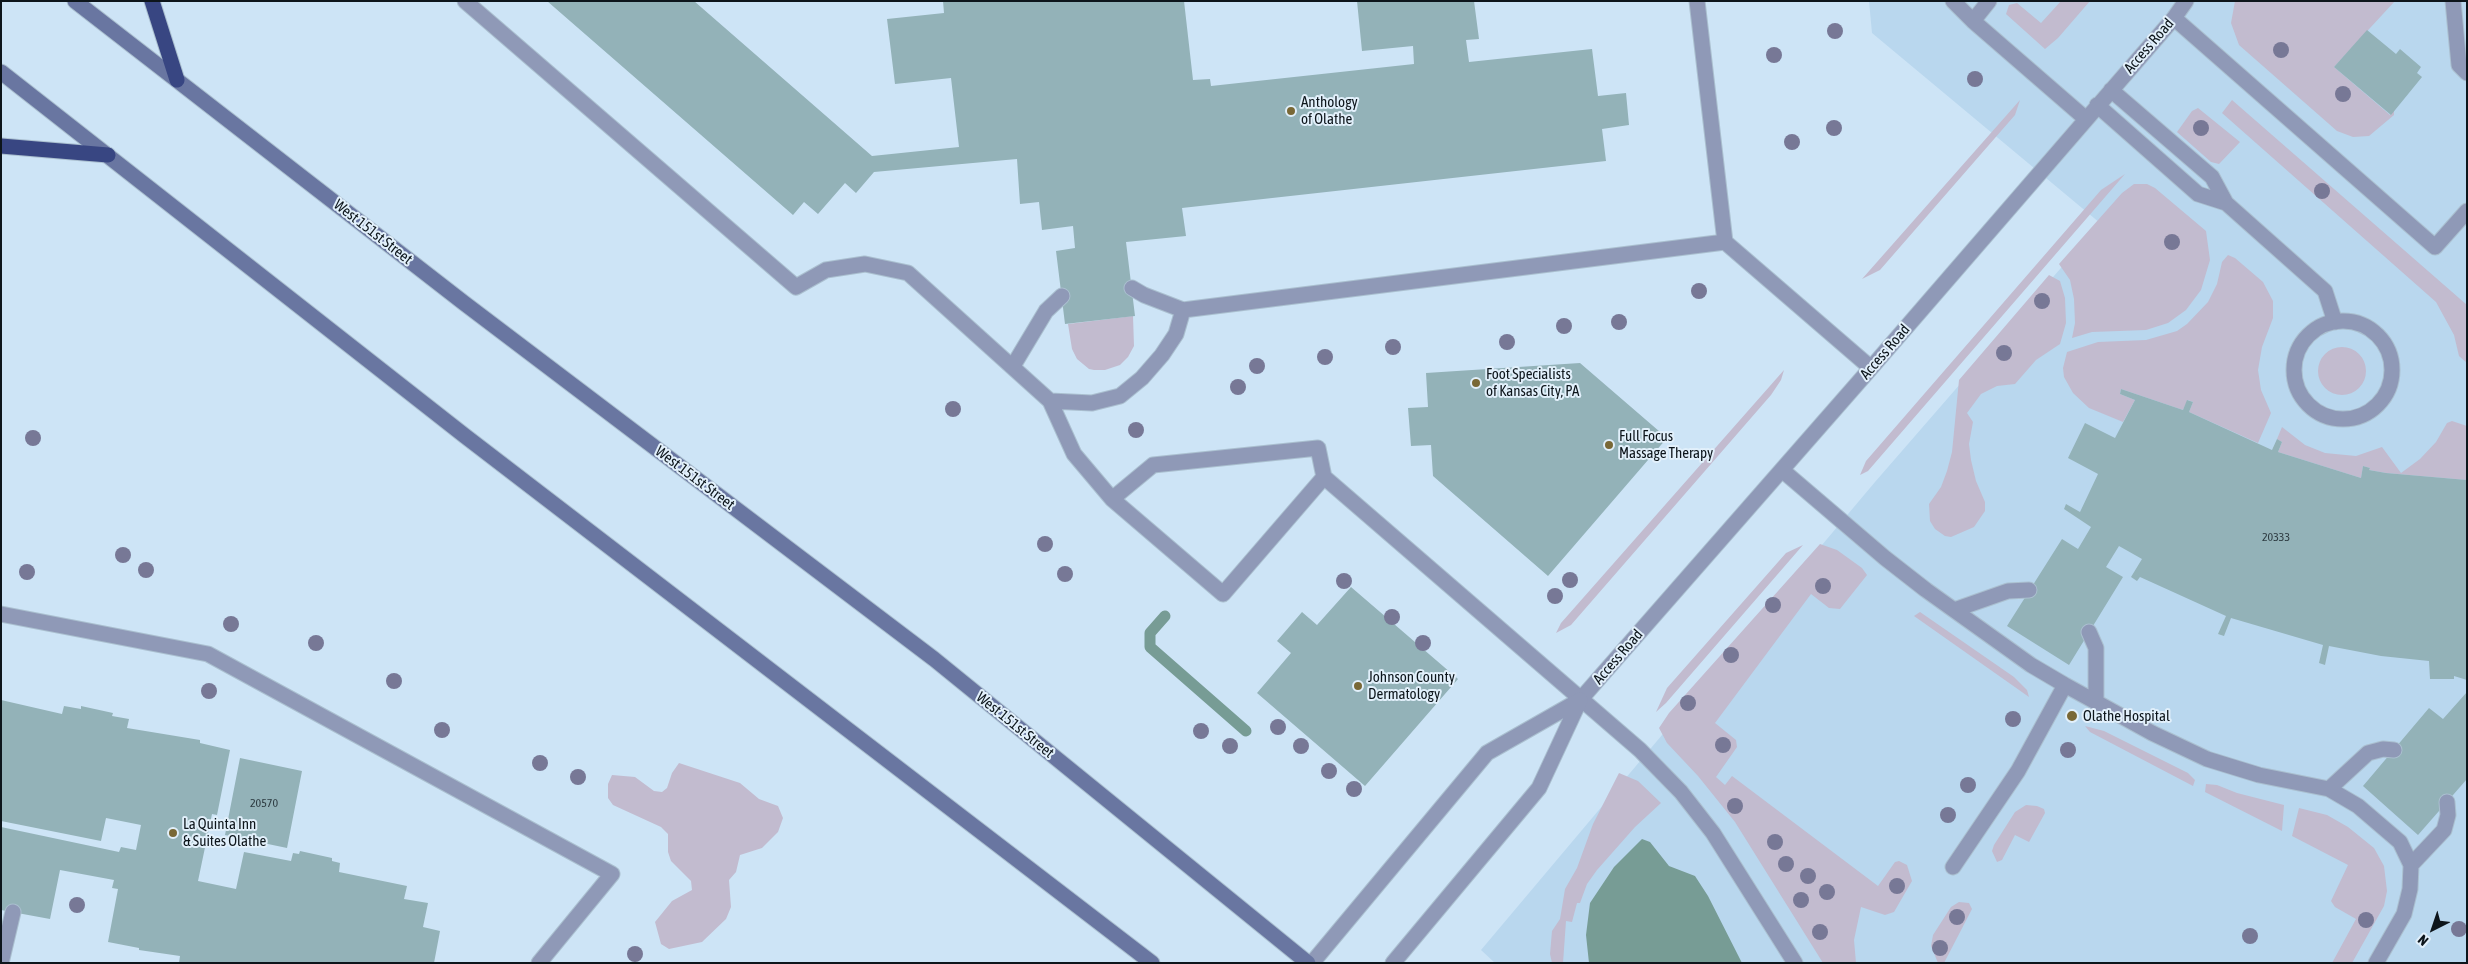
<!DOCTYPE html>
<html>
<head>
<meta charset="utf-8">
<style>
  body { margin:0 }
  #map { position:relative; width:2468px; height:964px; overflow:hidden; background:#cde4f6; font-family:"Asap Condensed",sans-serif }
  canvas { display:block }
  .frame { position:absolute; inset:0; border:2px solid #0d151b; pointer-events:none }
  .north { position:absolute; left:2408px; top:904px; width:50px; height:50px; -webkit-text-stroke:4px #e2f0fb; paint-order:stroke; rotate:221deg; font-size:14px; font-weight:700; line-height:20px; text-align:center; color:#0d151b }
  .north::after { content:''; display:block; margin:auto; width:18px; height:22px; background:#0d151b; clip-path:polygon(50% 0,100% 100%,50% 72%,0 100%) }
</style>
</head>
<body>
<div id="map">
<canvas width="2468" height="964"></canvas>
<div class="frame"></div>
<div class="north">N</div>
</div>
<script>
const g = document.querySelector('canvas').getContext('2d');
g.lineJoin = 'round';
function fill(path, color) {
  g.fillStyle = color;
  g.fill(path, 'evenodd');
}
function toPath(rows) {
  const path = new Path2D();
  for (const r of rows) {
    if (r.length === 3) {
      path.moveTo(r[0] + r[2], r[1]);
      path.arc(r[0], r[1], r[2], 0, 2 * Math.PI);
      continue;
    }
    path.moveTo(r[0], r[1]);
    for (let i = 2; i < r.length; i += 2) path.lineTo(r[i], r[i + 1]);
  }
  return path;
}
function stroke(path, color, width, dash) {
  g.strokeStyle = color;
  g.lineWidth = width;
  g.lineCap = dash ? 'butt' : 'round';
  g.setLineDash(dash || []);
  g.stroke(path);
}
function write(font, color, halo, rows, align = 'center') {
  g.font = font + ' "Asap Condensed",sans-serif';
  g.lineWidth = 4;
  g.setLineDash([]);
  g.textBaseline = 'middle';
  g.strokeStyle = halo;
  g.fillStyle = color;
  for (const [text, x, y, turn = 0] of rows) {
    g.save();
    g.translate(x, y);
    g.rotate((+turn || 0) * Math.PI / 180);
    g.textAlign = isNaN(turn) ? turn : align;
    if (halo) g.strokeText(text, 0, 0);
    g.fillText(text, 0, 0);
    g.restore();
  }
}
fill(toPath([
  [1869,1,2467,1,2467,963,1495,963,1481,950,1875,482,2100,223,1872,33]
]), '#b9d7ee');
fill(toPath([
  [2061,1,2090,1,2058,38,2045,49,2006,14,2009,5,2017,3,2041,23],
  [2235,1,2395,1,2334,67,2390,115,2394,110,2394,115,2369,136,2353,137,2337,131,2239,45,2231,23],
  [2020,100,2015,115,1880,270,1862,279],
  [2232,100,2467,305,2467,363,2459,356,2454,335,2436,302,2222,113],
  [2198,108,2240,142,2219,164,2211,162,2177,132,2192,111],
  [2125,174,1868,471,1860,475,1866,461,2101,190],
  [2134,184,2147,184,2155,188,2206,231,2210,260,2201,290,2186,310,2168,323,2146,330,2092,332,2072,338,2075,323,2074,299,2070,280,2059,264,2122,193],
  [2228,255,2235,258,2263,282,2273,301,2273,318,2262,347,2258,370,2261,390,2271,413,2258,443,2189,412,2193,402,2188,400,2183,410,2121,389,2120,394,2135,400,2123,422,2089,408,2073,393,2064,377,2063,368,2067,352,2098,342,2146,340,2177,331,2187,324,2208,302,2217,284,2222,262],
  [2049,275,2060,281,2065,298,2066,323,2060,344,2036,360,2015,384,1997,386,1981,394,1967,413,1973,422,1969,444,1971,460,1976,481,1985,502,1985,511,1974,527,1951,537,1945,536,1935,529,1930,521,1929,504,1941,487,1947,471,1952,452,1959,380],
  [1133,316,1134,346,1128,357,1120,365,1105,370,1094,370,1089,369,1077,359,1072,349,1068,324],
  [2342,371,24],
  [1784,370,1781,380,1771,395,1571,625,1556,633,1561,623],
  [2452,421,2467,426,2467,480,2386,473,2369,470,2370,468,2363,466,2361,478,2278,452,2282,442,2277,439,2282,427,2305,445,2325,453,2356,456,2382,447,2401,473,2420,459,2436,442,2447,423],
  [1820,544,1837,550,1862,568,1867,575,1840,609,1829,608,1811,594,1715,723,1736,740,1737,747,1716,777,1725,785,1732,776,1878,886,1895,862,1899,861,1907,865,1912,881,1894,912,1885,915,1861,907,1854,940,1856,963,1823,963,1735,822,1698,776,1667,743,1659,728,1669,713],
  [1803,545,1666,703,1656,712,1667,688,1786,553],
  [1920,612,2014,677,2027,690,2029,697,1914,616],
  [2085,726,2104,731,2188,773,2195,780,2193,786,2090,732],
  [679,763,740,783,759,799,778,806,783,818,778,832,762,848,740,855,736,872,729,880,731,907,726,919,702,942,669,949,661,944,655,922,672,901,692,890,691,881,671,861,668,852,668,834,661,827,613,805,608,798,608,784,612,775,635,777,654,791,662,792,667,788,672,773],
  [1619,773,1638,781,1661,803,1635,827,1597,870,1587,884,1580,903,1577,903,1572,922,1566,921,1563,963,1552,963,1550,954,1552,931,1560,919,1565,889,1577,868,1593,824],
  [2206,784,2217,785,2237,793,2284,805,2282,831,2205,792],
  [2026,805,2037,806,2044,809,2045,813,2029,842,2015,835,2002,860,1997,862,1992,851,1994,845,2015,812],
  [2299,808,2327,815,2348,827,2374,848,2384,866,2387,891,2384,906,2352,963,2332,963,2356,919,2335,907,2331,901,2348,865,2292,836],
  [1959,902,1969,903,1972,909,1944,963,1938,963,1931,946,1933,935,1951,907]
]), '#c2bbcf');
fill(toPath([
  [1642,839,1650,842,1669,866,1695,876,1708,896,1742,963,1589,963,1586,935,1590,903,1614,867]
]), '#779c95');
stroke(toPath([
  [1165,616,1150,633,1150,647,1246,731]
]), '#779c95', 11);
fill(toPath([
  [547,1,694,1,872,156,959,147,951,78,895,84,887,19,944,13,943,1,1184,1,1193,80,1210,79,1211,86,1414,64,1413,46,1362,51,1357,1,1474,1,1479,39,1466,40,1469,62,1592,49,1598,96,1626,93,1629,125,1602,129,1606,161,1182,208,1186,236,1126,242,1135,316,1065,324,1056,251,1075,248,1073,226,1042,230,1039,202,1020,204,1017,159,874,172,856,193,845,183,818,214,804,202,793,215],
  [2367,30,2396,54,2400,49,2421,67,2417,73,2422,77,2391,115,2334,67],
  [1580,363,1667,438,1548,576,1433,476,1431,445,1411,446,1408,408,1428,407,1426,373],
  [2121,389,2183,410,2187,400,2193,402,2189,412,2272,450,2277,439,2282,442,2278,452,2361,478,2363,466,2370,468,2369,470,2386,473,2467,480,2467,680,2454,676,2454,679,2430,679,2429,661,2381,656,2329,646,2325,665,2319,663,2323,645,2231,618,2224,636,2218,634,2226,616,2140,577,2137,581,2131,577,2142,559,2119,546,2106,567,2123,577,2069,665,2007,626,2062,539,2078,549,2091,527,2064,509,2066,504,2080,512,2098,474,2068,458,2085,423,2115,438,2135,400,2120,394],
  [1351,587,1458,679,1365,786,1257,693,1291,653,1277,641,1302,612,1317,625],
  [2467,692,2467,779,2418,835,2363,786,2429,708,2443,719],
  [1,700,62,714,64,706,81,709,81,706,113,713,112,716,129,719,127,728,200,740,200,743,230,750,217,815,212,814,198,881,236,889,244,852,291,861,293,853,299,854,300,851,332,858,332,861,340,863,339,872,407,886,404,899,428,903,423,927,440,931,434,963,179,963,180,956,139,950,139,948,108,942,118,889,112,888,114,880,60,870,50,919,1,910,1,827,119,852,121,847,136,850,141,825,106,818,101,841,1,821],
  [240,758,302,771,287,848,225,835]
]), '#93b2b8');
const lane = toPath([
  [465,1,796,287,826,270,865,264,908,273,1050,401,1092,403,1120,396,1142,378,1162,355,1176,334,1183,310,1725,242],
  [1697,1,1725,242,1871,368],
  [1953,1,1973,21,2086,119],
  [2453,1,2459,65,2467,73],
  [2174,18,2435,247,2467,211],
  [1973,21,1989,1],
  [2111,90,2212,177,2226,203,2325,291,2335,322],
  [2097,105,2198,194,2226,203],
  [1132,288,1144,295,1183,310],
  [2343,370,49],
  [1013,366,1046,311,1062,296],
  [1050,401,1074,454,1112,499],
  [1782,470,1885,558,1926,590,2031,665,2065,685,2152,733,2207,759,2259,775,2329,789,2358,806,2400,842,2411,865,2410,889,2404,914,2376,963],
  [1324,477,1318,448,1153,465,1112,499,1223,594,1324,477,1640,750,1681,792,1713,833,1795,963],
  [1954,610,2008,591,2029,590],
  [1,614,208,654,612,874,539,963],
  [2089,632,2096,648,2096,701],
  [1580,700,1871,368,2174,18,2186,1],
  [2329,789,2368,753,2383,749,2394,750],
  [2411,865,2444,830,2448,815,2447,802],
  [1953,867,2018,771,2065,685],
  [1,963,13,912]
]);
const street = toPath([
  [1312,963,1487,753,1580,700],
  [1393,963,1539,788,1580,700]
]);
const secondary = toPath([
  [75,1,464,303,934,659,1308,963],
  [1,72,465,436,1152,963]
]);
const highway = toPath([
  [152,1,177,80],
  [1,146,108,155]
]);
stroke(lane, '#aabfcf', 17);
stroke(street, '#aabfcf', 17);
stroke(secondary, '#aabfcf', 17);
stroke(highway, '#aabfcf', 17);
stroke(lane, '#8f99b7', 15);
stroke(street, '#8f99b7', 15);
stroke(secondary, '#6976a1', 15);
stroke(highway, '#384682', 15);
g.fillStyle = '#777896';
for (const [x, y] of [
  [1835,31],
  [2281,50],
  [1774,55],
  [1975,79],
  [2343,94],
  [1834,128],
  [2201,128],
  [1792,142],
  [2322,191],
  [2172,242],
  [1699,291],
  [2042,301],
  [1619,322],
  [1564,326],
  [1507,342],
  [1393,347],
  [2004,353],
  [1325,357],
  [1257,366],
  [1238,387],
  [953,409],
  [1136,430],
  [33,438],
  [1045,544],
  [123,555],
  [146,570],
  [27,572],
  [1065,574],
  [1570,580],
  [1344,581],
  [1823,586],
  [1555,596],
  [1773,605],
  [1392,617],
  [231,624],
  [316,643],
  [1423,643],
  [1731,655],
  [394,681],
  [209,691],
  [1688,703],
  [2013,719],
  [1278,727],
  [442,730],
  [1201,731],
  [1723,745],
  [1230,746],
  [1301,746],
  [2068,750],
  [540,763],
  [1329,771],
  [578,777],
  [1968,785],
  [1354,789],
  [1735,806],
  [1948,815],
  [1775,842],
  [1786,864],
  [1808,876],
  [1897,886],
  [1827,892],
  [1801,900],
  [77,905],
  [1957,917],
  [2366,920],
  [2459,929],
  [1820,932],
  [2250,936],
  [1940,948],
  [635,954]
]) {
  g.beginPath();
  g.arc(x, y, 8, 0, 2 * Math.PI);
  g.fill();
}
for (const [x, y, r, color] of [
  [1291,111,5,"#796836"],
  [1476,383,5,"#796836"],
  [1609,445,5,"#796836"],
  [1358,686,5,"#796836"],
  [2072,716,6,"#796836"],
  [173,833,5,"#796836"]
]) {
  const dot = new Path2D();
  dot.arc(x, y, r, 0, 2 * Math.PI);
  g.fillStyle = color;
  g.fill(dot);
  stroke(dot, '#e2f0fb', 2);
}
write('12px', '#2e3c42', null, [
  ["20333",2276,537],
  ["20570",264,803]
]);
write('15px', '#0d151b', '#e2f0fb', [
  ["Access Road",2149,46,-49],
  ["West 151st Street",373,232,38],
  ["Access Road",1885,352,-49],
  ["West 151st Street",695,478,37],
  ["Access Road",1618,657,-49],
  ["West 151st Street",1015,725,39]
]);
write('15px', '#0d151b', '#e2f0fb', [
  ["Anthology",1301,102],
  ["of Olathe",1301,119],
  ["Foot Specialists",1486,374],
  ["of Kansas City, PA",1486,391],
  ["Full Focus",1619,436],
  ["Massage Therapy",1619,453],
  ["Johnson County",1368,677],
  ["Dermatology",1368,694],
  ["Olathe Hospital",2083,716],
  ["La Quinta Inn",183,824],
  ["& Suites Olathe",183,841]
], 'left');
</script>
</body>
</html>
